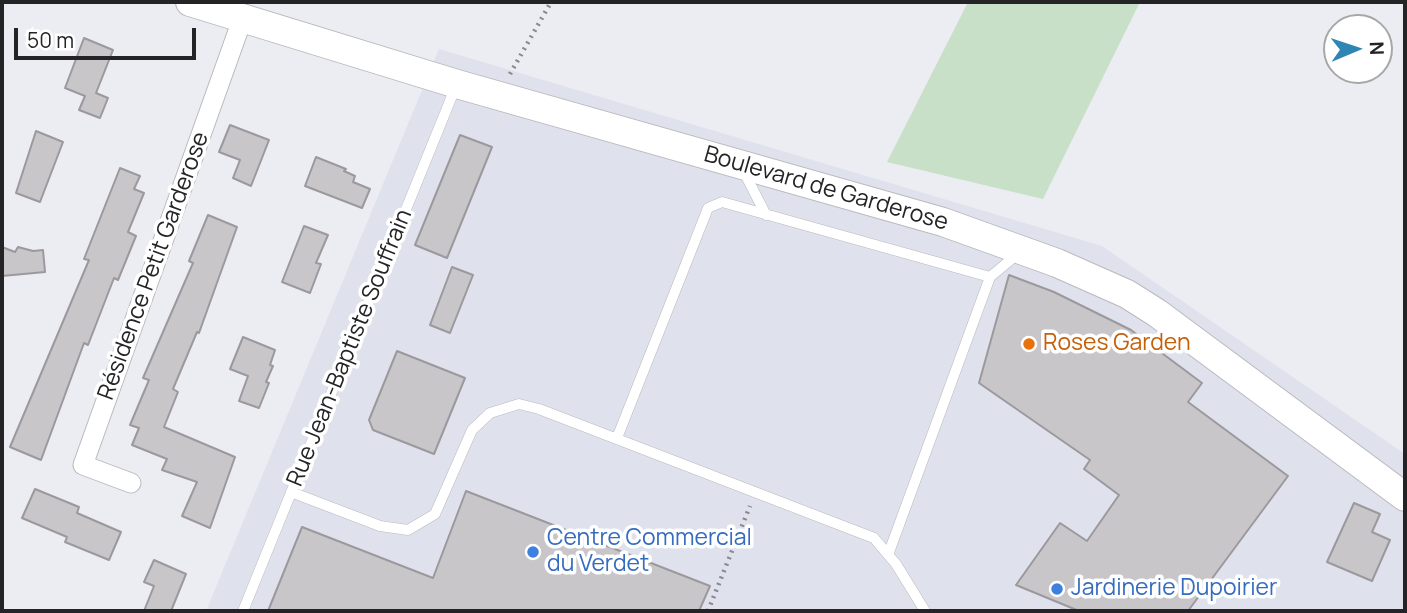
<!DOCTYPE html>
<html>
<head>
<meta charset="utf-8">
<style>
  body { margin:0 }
  #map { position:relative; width:1407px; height:613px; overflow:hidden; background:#ecedf2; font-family:Manrope,sans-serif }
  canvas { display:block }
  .frame { position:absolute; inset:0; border:4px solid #242426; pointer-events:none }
  .north { position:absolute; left:1323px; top:14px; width:70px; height:70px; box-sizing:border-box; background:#fff; border:2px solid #a7a7a8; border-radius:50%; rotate:88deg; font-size:19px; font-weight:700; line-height:28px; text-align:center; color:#242426 }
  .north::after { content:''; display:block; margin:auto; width:24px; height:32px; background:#2f85b4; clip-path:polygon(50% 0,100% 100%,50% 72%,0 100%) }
  .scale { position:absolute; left:14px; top:28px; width:182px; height:32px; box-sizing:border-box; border:4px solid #242426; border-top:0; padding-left:9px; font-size:21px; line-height:24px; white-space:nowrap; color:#242426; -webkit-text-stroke:5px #fff; paint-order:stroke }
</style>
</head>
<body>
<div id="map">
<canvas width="1407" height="613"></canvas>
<div class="frame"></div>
<div class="north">N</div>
<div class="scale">50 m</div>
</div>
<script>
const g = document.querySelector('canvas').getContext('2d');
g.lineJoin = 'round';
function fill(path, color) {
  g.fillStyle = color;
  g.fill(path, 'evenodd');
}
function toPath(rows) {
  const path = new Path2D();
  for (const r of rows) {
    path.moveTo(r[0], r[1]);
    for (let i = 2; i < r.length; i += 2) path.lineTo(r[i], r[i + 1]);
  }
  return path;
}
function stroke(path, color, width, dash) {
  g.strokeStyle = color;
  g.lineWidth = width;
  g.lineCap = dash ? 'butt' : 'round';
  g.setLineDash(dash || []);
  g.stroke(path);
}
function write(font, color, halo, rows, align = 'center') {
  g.font = font + ' Manrope,sans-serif';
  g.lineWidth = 7;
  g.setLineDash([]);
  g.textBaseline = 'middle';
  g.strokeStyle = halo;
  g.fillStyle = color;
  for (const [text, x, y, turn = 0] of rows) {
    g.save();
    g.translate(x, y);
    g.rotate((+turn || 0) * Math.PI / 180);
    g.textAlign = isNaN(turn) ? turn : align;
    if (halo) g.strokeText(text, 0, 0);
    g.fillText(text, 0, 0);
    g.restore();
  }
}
fill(toPath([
  [439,49,1102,246,1405,454,1405,611,206,611]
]), '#dfe2ed');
fill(toPath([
  [968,2,1140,2,1043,199,887,162]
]), '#c8e0c7');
const building = toPath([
  [84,38,113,50,96,93,108,98,100,118,79,110,85,96,65,88,84,38],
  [230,125,269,140,251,186,233,178,240,160,219,152,230,125],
  [36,131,63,142,40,202,16,193,36,131],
  [460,135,492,147,447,258,415,245,460,135],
  [316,157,346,169,344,171,355,176,353,182,370,189,362,208,305,186,316,157],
  [120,168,140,176,134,189,144,193,128,232,136,236,118,280,114,278,88,345,84,343,41,460,10,447,89,260,84,259,120,168],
  [208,215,237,227,199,333,197,332,173,389,178,392,164,427,235,457,210,528,182,516,197,482,162,470,167,459,132,445,139,428,130,425,149,380,143,378,193,263,189,261,208,215],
  [304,226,328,235,316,263,321,264,310,293,282,282,304,226],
  [2,247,15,252,18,247,33,251,43,250,45,272,2,276,2,247],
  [452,267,473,275,450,333,430,325,452,267],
  [1009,275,1054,292,1131,330,1202,383,1188,402,1288,476,1188,611,1079,611,1016,585,1060,523,1087,541,1119,495,1084,469,1090,460,979,383,1009,275],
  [243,337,275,350,270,365,273,366,266,382,269,383,259,408,239,401,248,376,230,369,243,337],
  [397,351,465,378,434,454,373,430,369,420,397,351],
  [35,489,79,507,77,513,121,532,109,560,65,542,67,537,22,518,35,489],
  [466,491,710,586,699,611,268,611,302,527,433,578,466,491],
  [1354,503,1380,514,1372,532,1390,540,1372,581,1327,562,1354,503],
  [154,560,186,574,171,611,144,611,154,586,144,582,154,560]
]);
fill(building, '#c9c6ca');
stroke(building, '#9b999d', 2);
const service = toPath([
  [744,172,766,215],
  [617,438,708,208,722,202,990,277],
  [291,492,380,526,408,530,435,514,472,430,490,413,519,404,539,409,874,538,896,564,925,611],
  [888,555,990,277,1020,252],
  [243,611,456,86]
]);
const minor = toPath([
  [131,483,83,465,242,20]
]);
const secondary = toPath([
  [190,2,457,84,943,222,1057,263,1127,294,1157,313,1405,497]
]);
stroke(service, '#b9babe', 11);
stroke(minor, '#b9babe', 21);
stroke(secondary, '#b9babe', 30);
stroke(toPath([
  [510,74,551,2],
  [708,611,750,506]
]), '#88898c', 4.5, [2, 5]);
stroke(service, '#fff', 10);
stroke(minor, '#fff', 19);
stroke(secondary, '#fff', 28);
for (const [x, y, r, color] of [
  [1029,344,7,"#e8710a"],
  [533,552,7,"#3f7fe0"],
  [1057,589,7,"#3f7fe0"]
]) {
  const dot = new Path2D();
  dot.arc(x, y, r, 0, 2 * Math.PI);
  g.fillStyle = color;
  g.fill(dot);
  stroke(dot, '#fff', 2.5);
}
write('23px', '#242426', '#fff', [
  ["Boulevard de Garderose",826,189,16],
  ["Résidence Petit Garderose",154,266,-70],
  ["Rue Jean-Baptiste Souffrain",350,348,-68]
]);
write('23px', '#c56008', '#fff', [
  ["Roses Garden",1043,344]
], 'left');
write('23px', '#366cbe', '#fff', [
  ["Centre Commercial",547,539],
  ["du Verdet",547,565],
  ["Jardinerie Dupoirier",1071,589]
], 'left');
</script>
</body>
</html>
